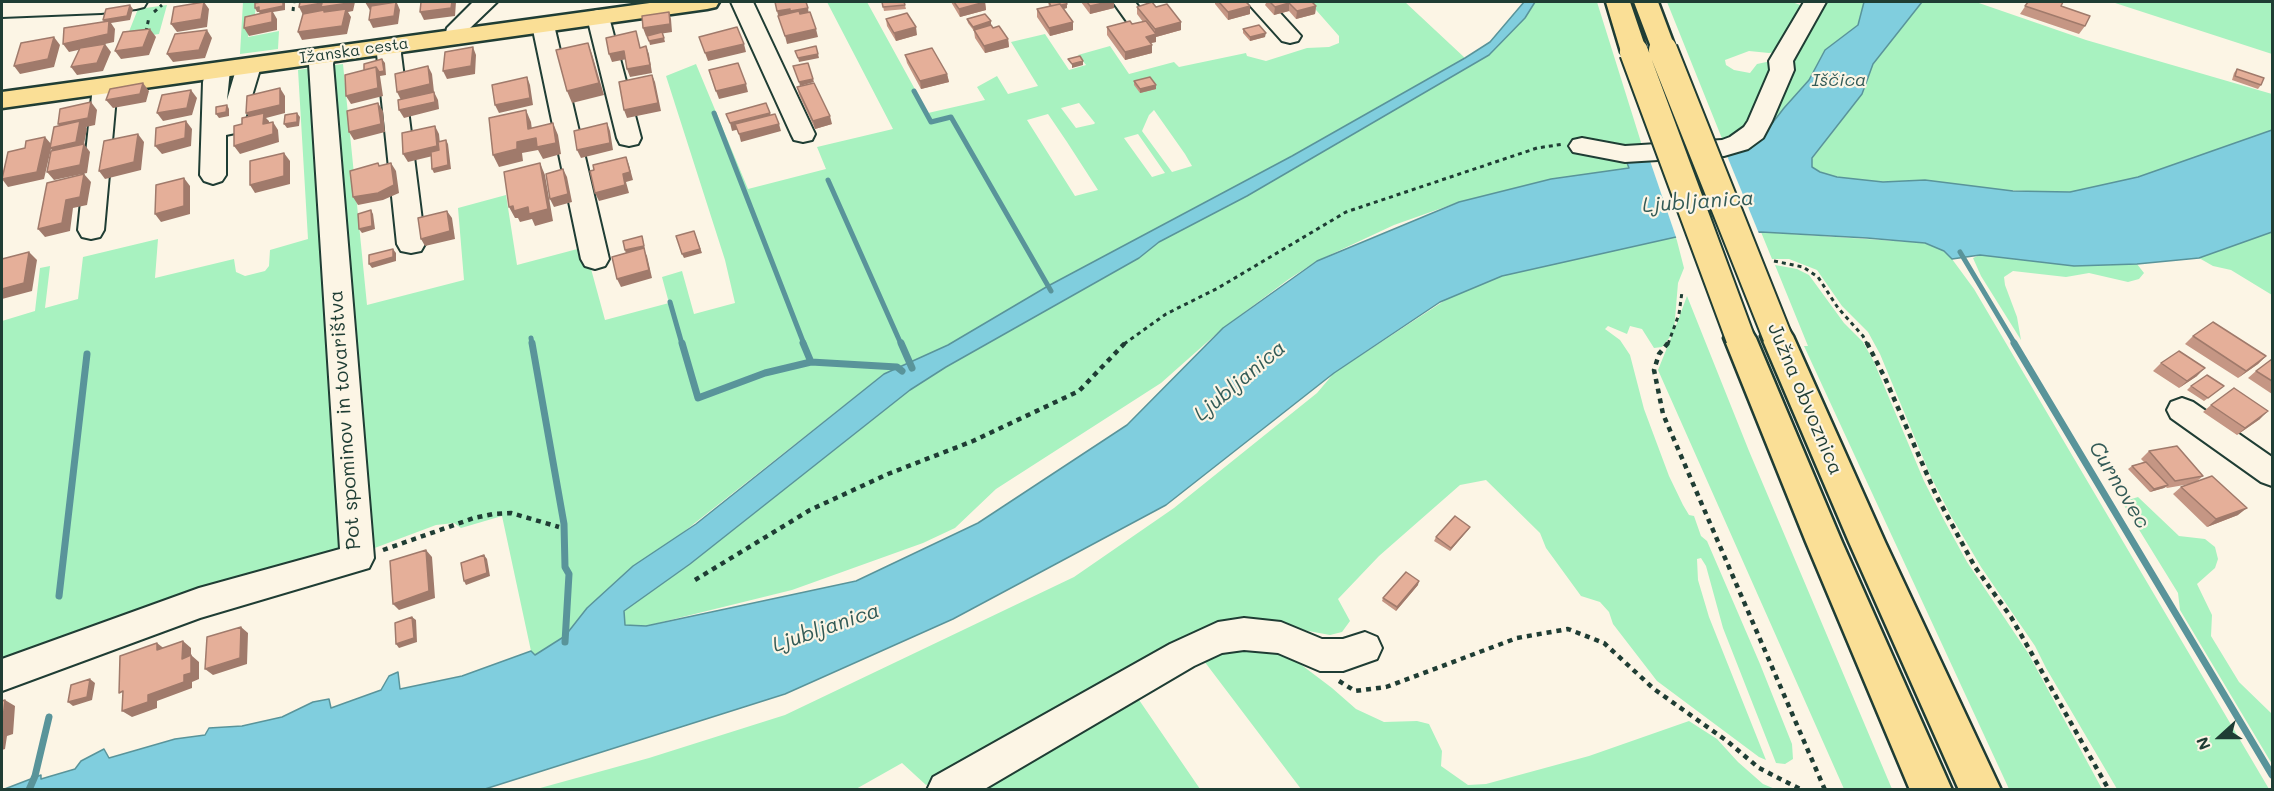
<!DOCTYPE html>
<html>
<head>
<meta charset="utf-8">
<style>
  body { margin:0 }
  #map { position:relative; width:2274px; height:791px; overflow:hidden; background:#fcf5e5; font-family:Mali,sans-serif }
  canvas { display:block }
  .frame { position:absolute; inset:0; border:3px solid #1f3d34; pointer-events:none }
  .north { position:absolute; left:2190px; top:707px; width:60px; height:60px; -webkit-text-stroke:4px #fcf5e5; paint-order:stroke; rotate:249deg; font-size:16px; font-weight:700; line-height:24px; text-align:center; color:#1f3d34 }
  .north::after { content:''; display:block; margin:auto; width:21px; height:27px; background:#1f3d34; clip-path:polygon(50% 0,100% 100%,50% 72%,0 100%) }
</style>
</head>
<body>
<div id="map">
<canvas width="2274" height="791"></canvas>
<div class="frame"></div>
<div class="north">N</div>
</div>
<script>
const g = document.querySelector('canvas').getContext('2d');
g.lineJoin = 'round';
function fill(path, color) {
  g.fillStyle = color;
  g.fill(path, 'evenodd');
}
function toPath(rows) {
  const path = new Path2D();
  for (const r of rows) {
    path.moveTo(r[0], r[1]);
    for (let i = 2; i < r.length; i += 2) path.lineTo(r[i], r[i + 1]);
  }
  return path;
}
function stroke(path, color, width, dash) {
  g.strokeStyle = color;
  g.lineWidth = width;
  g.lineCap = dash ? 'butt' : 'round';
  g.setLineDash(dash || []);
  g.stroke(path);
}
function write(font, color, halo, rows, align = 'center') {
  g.font = font + ' Mali,sans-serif';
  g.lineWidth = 4.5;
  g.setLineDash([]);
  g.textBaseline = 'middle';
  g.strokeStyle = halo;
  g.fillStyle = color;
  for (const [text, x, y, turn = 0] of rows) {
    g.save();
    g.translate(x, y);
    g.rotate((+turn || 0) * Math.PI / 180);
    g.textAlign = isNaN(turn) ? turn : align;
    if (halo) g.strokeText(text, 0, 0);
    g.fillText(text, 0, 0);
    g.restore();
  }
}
fill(toPath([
  [243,2,260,2,260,5,256,6,255,14,259,13,259,15,249,24,248,37,279,31,278,49,240,54],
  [827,2,867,2,928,113,985,100,977,87,997,76,1008,94,1038,86,1011,42,1045,34,1069,70,1086,65,1078,55,1110,46,1129,74,1174,62,1179,67,1246,53,1247,56,1266,61,1307,48,1329,47,1339,43,1339,36,1309,2,1405,2,1465,58,1292,156,1048,286,948,345,884,374,587,608,565,636,535,655,531,651,502,516,461,528,454,523,436,525,364,552,327,66,343,64,367,305,464,280,458,208,506,195,517,265,585,247,605,320,669,303,662,277,682,271,694,314,735,303,725,260,666,76,696,64,748,189,826,169,817,147,893,129],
  [1079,103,1095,123,1094,124,1076,128,1061,108],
  [1154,110,1185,154,1192,166,1172,172,1142,131,1149,115],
  [1048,114,1067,142,1098,190,1075,196,1027,120],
  [1138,134,1165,173,1152,177,1124,138],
  [1535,2,1597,2,1645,155,1625,159,1630,168,1551,179,1459,202,1394,225,1317,261,1289,279,1223,328,1161,383,996,489,955,528,923,543,792,590,646,626,625,626,624,611,690,564,910,390,946,367,1139,258,1159,242,1247,196,1489,55,1525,18],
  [1667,2,1792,2,1806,7,1783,51,1769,53,1749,51,1725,60,1726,65,1734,70,1750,73,1757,64,1776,60,1758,118,1725,146],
  [1820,2,1864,2,1858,25,1825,50,1809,80,1784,108,1757,143,1751,148,1728,154,1739,146,1805,21],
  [1922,2,1976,2,2086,40,2272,94,2272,130,2144,176,2070,192,1993,190,1925,180,1883,182,1837,177,1820,172,1811,167,1812,159,1862,94,1873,64],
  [2112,2,2272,2,2272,54],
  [167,5,159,34,126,39,138,9],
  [316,67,348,542,322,562,200,597,2,669,2,321,35,311,40,268,50,266,45,308,78,299,83,257,158,239,155,278,234,259,236,272,245,276,265,271,269,266,270,250,308,239,298,70],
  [1761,232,1926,243,1944,251,1952,259,1974,289,2269,789,2117,789,2046,668,2035,646,1981,567,1951,516,1931,477,1880,354,1868,332,1842,306,1817,270,1789,259,1772,259],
  [2272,232,2272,295,2231,270,2213,266,2199,258],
  [1676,237,1684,268,1678,283,1674,331,1687,296,1749,451,1892,789,1844,789,1658,370,1673,333,1662,347,1654,348,1642,329,1630,326,1627,334,1608,326,1605,329,1620,340,1630,355,1644,409,1669,476,1683,505,1689,515,1694,516,1701,536,1707,541,1760,664,1792,744,1793,759,1785,764,1776,763,1723,628,1706,566,1701,558,1697,559,1698,580,1709,617,1766,760,1759,757,1657,681,1613,624,1609,612,1600,602,1581,596,1546,548,1540,533,1486,480,1460,485,1379,556,1338,599,1350,621,1342,632,1330,635,1276,625,1179,641,926,785,902,763,856,789,533,790,649,758,785,715,1074,577,1174,508,1317,393,1334,373,1450,297,1502,276],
  [1980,255,2074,266,2137,264,2144,273,2139,279,2128,282,2089,273,2066,277,2013,271,2004,277,2005,285,2017,317,2021,340,1981,276,1973,258],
  [1775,265,1797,269,1809,275,1844,323,1863,342,1874,362,1924,481,1944,520,1967,562,2028,653,2102,789,2009,789,1804,346,1808,346],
  [2138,497,2179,536,2205,539,2215,547,2218,559,2215,568,2197,584,2212,615,2211,636,2239,682,2272,714,2272,764,2180,610,2178,593,2122,502],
  [1238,641,1287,654,1332,688,1356,709,1384,722,1417,721,1429,724,1442,751,1441,766,1468,785,1486,784,1589,756,1689,721,1717,739,1738,762,1763,784,1775,789,1301,789,1201,657],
  [1135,694,1200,789,970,790]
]), '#a8f2c0');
const water = toPath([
  [1524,2,1535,2,1525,18,1489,55,1247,196,1159,242,1139,258,946,367,910,390,690,564,624,611,625,625,646,626,856,581,978,523,1127,425,1223,328,1317,261,1459,202,1551,179,1629,168,1625,158,1645,155,1733,154,1751,148,1757,143,1784,108,1809,80,1825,50,1858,25,1864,2,1922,2,1873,64,1862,94,1812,158,1812,167,1820,172,1837,177,1883,182,1925,180,2013,191,2070,192,2138,177,2272,130,2272,232,2199,258,2137,264,2074,266,1980,255,1952,259,1944,251,1925,243,1867,238,1761,232,1676,237,1502,276,1440,302,1334,373,1166,505,953,619,785,694,485,789,2,790,41,775,41,779,75,769,81,761,104,749,109,758,175,739,205,735,209,728,242,726,282,717,313,702,329,699,331,708,381,690,389,676,398,672,400,689,462,676,531,651,535,655,565,636,587,608,633,566,696,524,884,374,948,345,1048,286,1292,156,1465,58,1490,42,1524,2]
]);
fill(water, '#80cede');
stroke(water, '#59949a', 1.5);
fill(toPath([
  [1725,151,1760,236,1677,240,1647,152]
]), '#fcf5e5');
stroke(toPath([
  [2,3,40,2],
  [914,91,931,122,951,117,1051,291],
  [714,113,804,344],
  [828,180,901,344],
  [1960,252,2015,344],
  [670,302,682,344],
  [531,338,532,344]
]), '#59949a', 5);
stroke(toPath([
  [532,343,564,524,565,567,569,574,565,642],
  [682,343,698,398,765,373,811,362,897,367,902,371],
  [803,343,811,362],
  [901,343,912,368],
  [2014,343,2272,775],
  [59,596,87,354],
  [29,790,35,776,49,717]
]), '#59949a', 7);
const minor = toPath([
  [46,2,147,2,144,7,136,9,101,13,2,17,2,3,46,2],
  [473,2,497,2,469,29,464,42,456,44,448,42,445,37,447,28,473,2],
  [731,2,753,2,815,134,812,140,803,142,794,140,791,134,731,2],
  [1113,2,1135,2,1147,18,1144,23,1136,25,1128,23,1113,2],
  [1247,2,1270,2,1301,36,1298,41,1290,43,1282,41,1247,2],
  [1804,2,1826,2,1793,61,1794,70,1772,121,1763,138,1748,149,1724,156,1625,162,1573,152,1569,146,1573,140,1582,138,1625,146,1722,140,1730,137,1744,127,1748,121,1770,70,1769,61,1804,2],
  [598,10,606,12,609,17,641,138,638,144,629,146,620,144,617,138,587,17,590,12,598,10],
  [543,18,551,20,554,25,609,259,605,266,595,269,585,266,581,259,532,25,535,20,543,18],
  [390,39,398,41,402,46,401,54,425,244,421,251,411,253,401,251,397,244,377,54,382,41,390,39],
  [323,48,331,50,335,55,333,64,374,558,369,568,200,618,2,691,2,659,199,588,340,549,309,64,315,50,323,48],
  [249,59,257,61,261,66,243,126,240,132,226,135,226,175,222,181,213,184,204,181,200,175,203,82,206,70,210,65,218,63,226,65,230,70,227,100,237,66,241,61,249,59],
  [105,79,113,81,117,86,104,230,100,237,91,239,82,237,78,230,93,86,97,81,105,79],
  [2182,398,2193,402,2272,457,2272,486,2261,482,2171,418,2167,410,2171,402,2182,398],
  [1244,618,1281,622,1322,639,1343,639,1365,632,1377,637,1382,648,1377,659,1343,671,1320,671,1278,653,1244,650,1222,653,1194,666,983,790,927,790,933,777,1170,644,1218,622,1244,618]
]);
const major = toPath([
  [657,2,719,2,716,7,707,9,2,108,2,92,657,2]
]);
const highway = toPath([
  [1606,2,1630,2,1647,52,1643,57,1634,60,1625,57,1621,52,1606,2],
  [1634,2,1658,2,1676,50,1672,55,1663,58,1654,55,1634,2],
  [1777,324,1788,328,1793,336,1885,542,2001,790,1959,790,1849,542,1761,336,1766,328,1777,324],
  [1740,326,1751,330,1756,338,1842,542,1952,790,1910,790,1806,542,1724,338,1729,330,1740,326]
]);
stroke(minor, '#1f3d34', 4);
stroke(major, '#1f3d34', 5);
stroke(highway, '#1f3d34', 5);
stroke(toPath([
  [293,11,294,2],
  [154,12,162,5],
  [146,32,149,17],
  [1774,261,1803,267,1818,277,1838,308,1863,336,1867,344],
  [1124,344,1166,314,1218,288,1346,212,1537,148,1564,144],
  [1668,344,1679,314,1682,292]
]), '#1f3d34', 3, [4, 4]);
stroke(toPath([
  [1668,343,1659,354,1654,370,1663,414,1825,790],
  [1867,343,1885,378,1936,495,1975,567,2011,617,2109,790],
  [383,550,474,518,493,514,511,513,559,527],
  [695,580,810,510,888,474,973,441,1079,391,1125,343],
  [1339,681,1355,691,1386,687,1517,638,1568,629,1604,643,1654,689,1727,741,1759,768,1802,790]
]), '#1f3d34', 4.5, [5, 5]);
fill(minor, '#fcf5e5');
fill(major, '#fadf96');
fill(highway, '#fadf96');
const highwayBridge = toPath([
  [1663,50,1777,336],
  [1634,52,1740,338]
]);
stroke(highwayBridge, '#1f3d34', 32, []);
stroke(highwayBridge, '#fadf96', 28);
fill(toPath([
  [882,2,904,2,906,9,884,11],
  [951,2,985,2,986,10,960,17],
  [1048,2,1067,8,1064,9,1073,22,1073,30,1050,36,1037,17,1037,9,1049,6],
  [1081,2,1114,2,1114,8,1090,14],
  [1215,2,1246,2,1250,14,1228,20,1215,4],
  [1265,2,1312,2,1316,6,1315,14,1296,19,1289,11,1274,15,1265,5,1266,3],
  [2028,2,2061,6,2085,26,2079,34,2020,14],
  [1137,7,1156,7,1181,30,1156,37,1156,42,1151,43,1152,53,1125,60,1107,35,1107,27,1132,24,1143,22,1137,14],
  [886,19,917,35,896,41,887,26],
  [967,19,991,21,991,25,993,28,1008,39,1009,47,985,53,975,38,974,31,968,23],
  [1243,29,1265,37,1250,41,1243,33],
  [905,55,947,74,949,82,921,89,907,63],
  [2237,69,2261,85,2258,89,2232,80,2234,73],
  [1134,81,1156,89,1140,93,1134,85],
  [797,87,832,124,815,129,799,95],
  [2193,336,2266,356,2258,364,2238,378,2185,344],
  [2272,359,2272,394,2248,378,2256,371],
  [2161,363,2197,376,2179,388,2153,371],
  [2191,386,2219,390,2204,401,2187,390],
  [2211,405,2260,419,2237,435,2203,412],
  [2149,451,2203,476,2196,482,2238,515,2207,527,2173,494,2181,487,2190,484,2167,488,2166,487,2164,488,2150,492,2128,469,2132,466,2144,462,2141,459],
  [1470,527,1468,530,1450,551,1434,541,1436,537],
  [1418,585,1396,611,1382,601,1383,598]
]), '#c59684');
fill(toPath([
  [204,2,209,9,207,27,177,32,171,24],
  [283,2,285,2,285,10,273,12,277,19,277,30,249,36,244,28,261,15,259,12,257,12,255,8],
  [355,2,353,11,348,12,351,17,347,34,302,40,298,32,303,15,299,7,322,3],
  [365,2,407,2,397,3,400,10,398,24,373,28,369,20,371,12],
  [452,2,456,2,455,16,424,20,420,12],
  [985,2,986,10,960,17,959,9],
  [1108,2,1114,2,1114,8,1090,14,1090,6],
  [1289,3,1289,11,1274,15,1275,7],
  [1067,4,1067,8,1053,11,1053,7],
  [130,5,133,9,130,20,111,23,115,29,114,42,69,52,63,44,106,24,103,20],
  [1250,6,1250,14,1228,20,1228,12],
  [1316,6,1315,14,1296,19,1297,11],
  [808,8,809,16,779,19,777,11,790,9],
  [669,12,671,19,672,32,646,36,643,28],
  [991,21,991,25,974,31,973,27],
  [1073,22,1073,30,1050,36,1049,28],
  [1181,22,1181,30,1156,37,1156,42,1146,44,1146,37,1155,34,1155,29],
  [916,27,917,35,896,41,894,33],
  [150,29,156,37,149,55,121,59,115,51],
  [816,29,818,37,787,44,785,36],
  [207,30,212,38,205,58,173,62,167,54],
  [1266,33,1265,37,1250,41,1250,37],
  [54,37,60,45,54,67,20,74,14,66],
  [664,38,665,42,650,45,649,41],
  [1008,39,1009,47,985,53,984,46],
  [588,43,592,54,604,95,572,103,567,91],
  [105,44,111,52,103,71,77,75,71,67],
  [744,44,746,52,708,61,705,53],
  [1152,45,1152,53,1125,60,1125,52],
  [646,46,649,54,652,73,630,77,627,69],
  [473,47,476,55,475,74,447,79,443,71],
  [624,51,627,59,612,62,609,54],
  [818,54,819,58,799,62,798,58],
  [382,59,385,63,386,75,380,76,383,96,351,104,346,96,376,67],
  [1083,61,1083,65,1072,68,1072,64],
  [428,66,432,74,434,92,438,100,439,109,404,118,399,110,401,100,397,92],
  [947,74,949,82,921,89,920,81],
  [652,75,655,82,661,111,627,118,624,110],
  [527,77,530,85,533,105,499,113,495,105],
  [813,79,814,82,800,86,799,82],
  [143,83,149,91,146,102,113,108,106,100],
  [746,84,748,92,719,99,716,91],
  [1156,85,1156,89,1140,93,1140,89],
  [280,88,285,96,285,113,266,118,269,121,269,132,252,121,246,113],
  [191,90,197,98,192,115,163,121,157,113],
  [91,102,97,110,95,125,86,127,87,129,84,144,90,152,87,173,54,180,47,172,57,156,51,149,44,179,8,187,2,179,45,137,52,145,64,132,58,124],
  [378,103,383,111,385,132,354,140,349,132],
  [227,105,229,109,229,116,219,118,216,114],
  [526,110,531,122,533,138,553,123,558,135,561,154,543,159,538,150,522,153,523,161,499,167,493,155,517,142,528,129],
  [297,113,300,117,299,126,287,128,284,124],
  [770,113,772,121,732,131,730,123],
  [830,116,832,124,815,129,813,121],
  [186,121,192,129,191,146,162,154,155,146],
  [273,122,278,130,279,142,240,154,234,146],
  [607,123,610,131,613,150,581,158,577,150],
  [779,124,781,131,741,142,739,134],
  [435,126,439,134,441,154,408,162,403,154],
  [138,134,144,142,141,170,105,179,99,171],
  [446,140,448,144,451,169,434,173,432,169],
  [284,153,290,161,290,184,255,193,250,185],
  [626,157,629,165,633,180,626,182,629,193,599,201,595,193,623,174],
  [391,163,396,171,399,193,383,200,358,205,353,197],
  [540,163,545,175,553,221,535,226,532,219,520,222,518,218,515,218,509,207,513,206],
  [563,169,567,177,572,202,554,207,550,199],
  [84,174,91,182,87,205,73,208,70,231,45,237,38,229,66,200],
  [184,178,190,186,190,214,161,222,155,214],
  [371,210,373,214,375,229,362,233,359,229],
  [447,211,452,218,455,239,425,246,421,239],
  [694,231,702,253,684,258,682,254],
  [642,236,645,250,644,250,647,256,652,278,621,287,617,279,626,254,625,250],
  [393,249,396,253,396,261,372,268,369,264],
  [29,252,37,260,32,291,2,299,2,289],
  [2266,356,2258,364,2238,378,2246,371],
  [2205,368,2197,376,2179,388,2187,381],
  [2268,411,2260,419,2237,435,2245,428],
  [2168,485,2164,488,2150,492,2154,489],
  [2247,508,2238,515,2207,527,2216,519],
  [1470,527,1468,530,1450,551,1451,548],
  [426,550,432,557,435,598,399,610,393,604],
  [484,555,487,559,490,576,466,585,464,581],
  [1419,581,1418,585,1396,611,1397,607],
  [412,617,416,620,417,642,399,648,396,644],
  [241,627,248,633,247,664,213,675,205,669],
  [183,641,191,648,191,665,182,659],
  [157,643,166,650,157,650],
  [191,655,199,662,199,679,192,682,192,688,157,701,157,708,132,717,122,711,148,695,184,675],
  [90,679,95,683,92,700,73,706,68,702],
  [5,700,15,706,13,734,7,736,5,749,2,750,2,728]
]), '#a07a6b');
const building = toPath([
  [204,2,201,19,171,24,174,7,204,2],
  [261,2,283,2,283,6,259,11,259,7,255,8,255,3,261,2],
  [300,2,349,2,349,3,321,7,322,3,299,7,300,2],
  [396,2,394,16,369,20,371,6,396,2],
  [421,2,452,2,451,8,420,12,421,2],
  [775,2,806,2,808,8,790,11,790,9,777,11,775,2],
  [882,2,904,2,905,5,883,7,882,2],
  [954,2,985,2,959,9,954,2],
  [1049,2,1066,2,1067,4,1061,5,1060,4,1051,6,1049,2],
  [1087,2,1108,2,1090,6,1087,2],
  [1152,2,1156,7,1167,4,1181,22,1155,29,1137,7,1152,2],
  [1219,2,1246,2,1250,6,1228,12,1219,2],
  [1270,2,1312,2,1316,6,1297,11,1289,3,1275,7,1270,2],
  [2028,2,2063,2,2061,6,2090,16,2085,26,2025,6,2028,2],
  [1060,4,1073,22,1049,28,1037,9,1060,4],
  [130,5,127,16,103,20,106,9,130,5],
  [346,9,342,26,298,32,303,14,324,10,324,12,346,9],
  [272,11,272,22,244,28,245,17,272,11],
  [799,11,800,14,810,12,816,29,785,36,778,16,799,11],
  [669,12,670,24,643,28,642,16,669,12],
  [907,13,916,27,894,33,886,19,907,13],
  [985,14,991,21,973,27,967,19,985,14],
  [109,21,108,34,63,44,64,28,109,21],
  [1130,21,1132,24,1146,21,1156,34,1146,37,1152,45,1125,52,1107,27,1130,21],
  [991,25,993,28,999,26,1008,39,984,46,974,30,991,25],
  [1259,25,1266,33,1250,37,1243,29,1259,25],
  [737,27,744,44,705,53,699,37,737,27],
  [150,29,143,47,115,51,123,32,150,29],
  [207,30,199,50,167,54,175,34,207,30],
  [636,31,640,48,646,46,650,65,627,69,624,51,609,54,606,38,636,31],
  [662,32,664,38,649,41,647,36,662,32],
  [54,37,48,59,14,66,21,43,54,37],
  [588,43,599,83,567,91,556,50,588,43],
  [105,44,97,63,71,67,80,48,105,44],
  [816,46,818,54,798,58,795,51,816,46],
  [473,47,471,66,443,71,445,52,473,47],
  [932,48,947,74,920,81,905,55,932,48],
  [1080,56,1083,61,1072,64,1068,59,1080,56],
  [382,59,384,71,379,72,376,67,364,70,364,64,382,59],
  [738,63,746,84,716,91,709,70,738,63],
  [808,63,813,79,799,82,793,66,808,63],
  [428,66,430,84,397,92,395,74,428,66],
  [376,67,378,88,346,96,345,75,376,67],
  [2237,69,2264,78,2261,85,2235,76,2237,69],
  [652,75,658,103,624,110,619,82,652,75],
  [527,77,530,98,495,105,492,85,527,77],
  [1150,77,1156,85,1140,89,1134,81,1150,77],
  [143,83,140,94,106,100,110,89,143,83],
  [814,83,830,116,813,121,797,87,814,83],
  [280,88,280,105,246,113,247,96,280,88],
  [191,90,187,108,157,113,162,95,191,90],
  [434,92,435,102,399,110,398,100,434,92],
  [91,102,88,118,58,124,60,109,91,102],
  [378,103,381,124,349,132,347,111,378,103],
  [766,103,770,113,730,123,726,114,766,103],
  [227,105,226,112,216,114,216,107,227,105],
  [526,110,528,129,553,123,556,143,537,147,536,138,517,142,517,149,493,155,489,118,526,110],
  [264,113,263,124,273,122,273,134,234,146,234,126,242,124,242,118,264,113],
  [297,113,297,122,284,124,285,115,297,113],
  [775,114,779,124,739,134,735,124,775,114],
  [80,121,76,142,50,148,54,127,80,121],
  [186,121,185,138,155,146,156,128,186,121],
  [607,123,610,143,577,150,574,131,607,123],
  [435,126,437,146,403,154,402,133,435,126],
  [138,134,134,162,99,171,104,141,138,134],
  [45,137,37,172,2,179,8,152,25,148,26,141,45,137],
  [446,140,448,165,432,169,431,152,439,150,438,142,446,140],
  [84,144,80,165,47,172,51,151,84,144],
  [284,153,284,176,250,185,250,161,284,153],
  [626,157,630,172,623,174,625,185,595,193,590,171,594,170,593,165,626,157],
  [378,163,379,166,391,163,394,185,378,193,353,197,350,171,378,163],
  [540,163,548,209,529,214,528,207,514,211,513,206,509,207,504,172,540,163],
  [563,169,568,194,550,199,546,174,563,169],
  [84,174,80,197,66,200,62,223,38,229,47,183,84,174],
  [184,178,184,206,155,214,156,185,184,178],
  [371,210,372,226,359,229,358,214,371,210],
  [447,211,450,231,421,239,418,218,447,211],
  [694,231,700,249,682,254,676,236,694,231],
  [642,236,644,246,625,250,623,241,642,236],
  [644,248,649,270,617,279,612,257,644,248],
  [393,249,393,257,369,264,369,255,393,249],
  [29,252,24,283,2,289,2,259,29,252],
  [2213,322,2266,356,2246,371,2193,336,2213,322],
  [2179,351,2205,368,2187,381,2161,363,2179,351],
  [2272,359,2272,381,2256,371,2272,359],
  [2207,375,2224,386,2208,398,2191,386,2207,375],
  [2234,388,2268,411,2245,428,2211,405,2234,388],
  [2177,446,2203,476,2175,481,2149,451,2177,446],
  [2146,462,2168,485,2154,489,2132,466,2146,462],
  [2212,476,2247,508,2216,519,2181,487,2212,476],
  [1455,516,1470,527,1451,548,1436,537,1455,516],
  [426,550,429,591,393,604,390,561,426,550],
  [484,555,487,573,464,581,461,563,484,555],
  [1406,572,1419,581,1397,607,1383,598,1406,572],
  [412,617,414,638,396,644,395,623,412,617],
  [241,627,240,658,205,669,207,637,241,627],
  [183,641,182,659,191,655,191,673,184,675,184,682,148,695,148,702,122,711,123,691,119,693,120,656,157,643,157,650,183,641],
  [90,679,87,697,68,702,71,685,90,679],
  [5,700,2,728,2,701,5,700]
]);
fill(building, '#e5af99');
stroke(building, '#a07a6b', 1.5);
write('16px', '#1f3d34', '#fcf5e5', [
  ["Ižanska cesta",354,51,-8]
]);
write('italic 18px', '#325a56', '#fcf5e5', [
  ["Iščica",1839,80]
]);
write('20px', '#1f3d34', '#fcf5e5', [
  ["Južna obvoznica",1805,399,67],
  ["Pot spominov in tovarištva",345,420,-94]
]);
write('italic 21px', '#325a56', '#fcf5e5', [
  ["Ljubljanica",1698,202,-4],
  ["Ljubljanica",1240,381,-40],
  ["Curnovec",2119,485,59],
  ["Ljubljanica",826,628,-19]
]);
</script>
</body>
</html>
